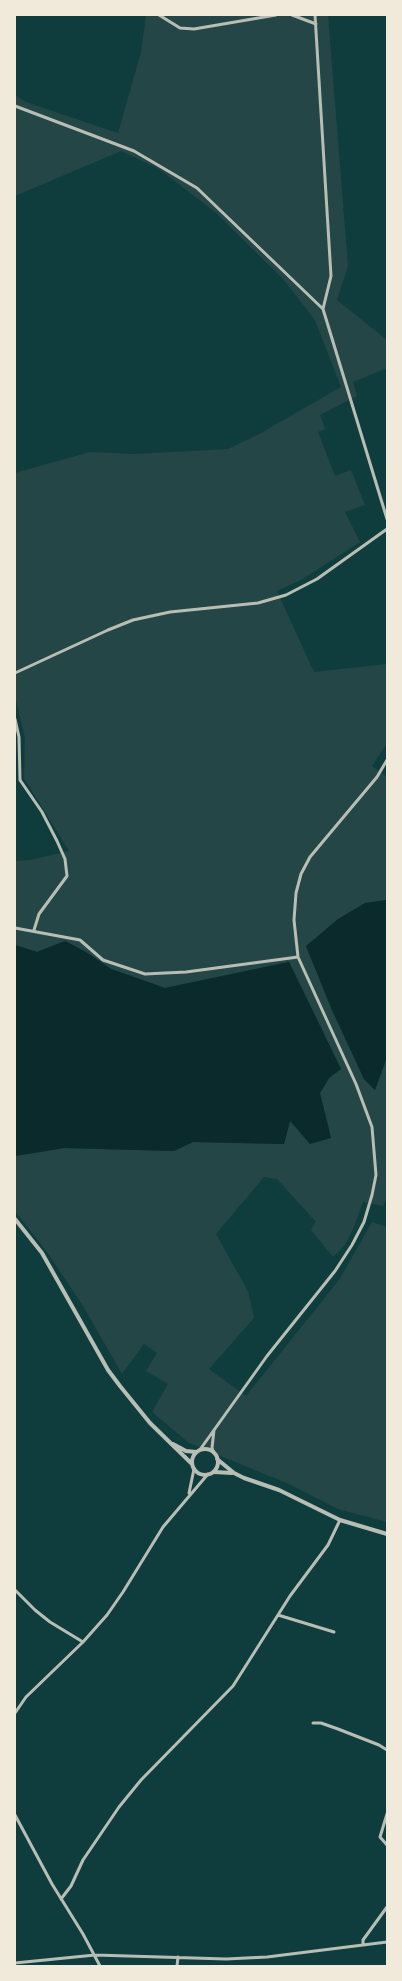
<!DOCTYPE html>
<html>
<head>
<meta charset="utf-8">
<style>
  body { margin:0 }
  #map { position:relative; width:402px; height:1981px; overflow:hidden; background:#0f3d3e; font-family:"Fira Sans Condensed",sans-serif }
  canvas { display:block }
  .frame { position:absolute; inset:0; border:16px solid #f1e9da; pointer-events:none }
</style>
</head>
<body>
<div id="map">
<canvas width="402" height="1981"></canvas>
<div class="frame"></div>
</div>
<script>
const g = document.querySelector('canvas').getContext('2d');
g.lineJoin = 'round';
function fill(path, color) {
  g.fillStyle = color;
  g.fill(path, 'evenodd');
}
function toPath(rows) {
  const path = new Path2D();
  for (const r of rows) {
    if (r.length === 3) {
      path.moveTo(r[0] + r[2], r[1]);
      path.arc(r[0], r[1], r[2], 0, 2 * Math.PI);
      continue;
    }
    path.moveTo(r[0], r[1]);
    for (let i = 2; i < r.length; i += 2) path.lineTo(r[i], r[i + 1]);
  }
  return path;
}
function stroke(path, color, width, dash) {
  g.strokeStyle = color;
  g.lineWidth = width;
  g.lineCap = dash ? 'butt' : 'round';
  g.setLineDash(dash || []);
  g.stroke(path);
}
fill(toPath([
  [146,15,328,15,348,266,337,300,387,340,387,368,353,382,357,396,320,415,325,429,318,432,335,476,351,470,365,505,345,512,360,542,301,580,277,591,314,672,387,664,387,743,372,766,387,777,387,900,365,903,306,946,332,1010,364,1079,375,1090,387,1057,387,1197,383,1206,363,1202,353,1229,345,1245,333,1257,311,1230,316,1222,277,1179,264,1177,216,1234,248,1291,254,1318,209,1369,246,1396,339,1280,372,1222,387,1227,387,1522,338,1509,289,1484,189,1443,152,1412,168,1384,146,1371,157,1353,144,1344,122,1374,83,1306,47,1252,15,1211,15,1156,64,1148,174,1151,192,1142,284,1144,290,1120,331,1138,320,1093,329,1078,341,1069,289,962,165,988,111,969,86,952,65,941,37,952,15,945,15,861,30,860,69,851,24,778,25,738,15,696,15,473,90,452,134,454,228,449,261,433,341,387,315,320,283,279,215,212,159,169,121,151,15,196,15,95,26,102,118,133,141,52]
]), '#244646');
fill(toPath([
  [387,900,387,1057,375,1090,364,1079,332,1010,306,946,338,919,365,903],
  [65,941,86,952,111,969,165,988,289,962,341,1069,329,1078,320,1093,331,1138,310,1144,290,1121,284,1144,193,1142,174,1151,64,1148,15,1156,15,945,37,952]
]), '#0a2a2b');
stroke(toPath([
  [159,15,180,28,194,29,276,15],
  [292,15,316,24],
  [315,15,331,276,323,309],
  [15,106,134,151,197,188,323,309,387,519],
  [15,673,108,630,133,620,170,612,258,603,286,595,317,579,387,529],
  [15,719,19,737,20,780,42,812,57,841,65,859,67,876,39,914,34,930],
  [15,928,80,940,103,960,145,974,186,972,298,957],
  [199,1451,267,1356,335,1271,352,1245,364,1222,372,1195,376,1175,372,1127,356,1084,298,957,294,920,296,893,301,874,310,857,377,777,387,760],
  [214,1453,212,1448,214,1430],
  [189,1493,194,1469],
  [15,1590,35,1610,50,1622,83,1642],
  [278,1615,334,1632],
  [15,1713,26,1697,83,1642,107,1615,123,1592,163,1527,208,1474],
  [313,1723,321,1723,338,1729,379,1745,387,1750],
  [387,1814,380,1837,387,1845],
  [15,1815,52,1884,83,1934,100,1966],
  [61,1899,71,1886,83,1860,119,1807,141,1780,233,1686,290,1596,328,1545,340,1520],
  [363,1945,363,1940,387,1907],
  [15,1963,95,1955,226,1959,267,1957,387,1942],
  [177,1966,178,1957]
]), '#b8beb3', 3);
stroke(toPath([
  [15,1219,42,1253,108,1370,120,1386,150,1423,192,1464],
  [173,1444,186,1451,196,1452],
  [205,1462,13],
  [217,1459,234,1473,244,1478,279,1490,340,1520,387,1534],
  [214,1472,232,1473]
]), '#b8beb3', 4);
</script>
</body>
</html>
